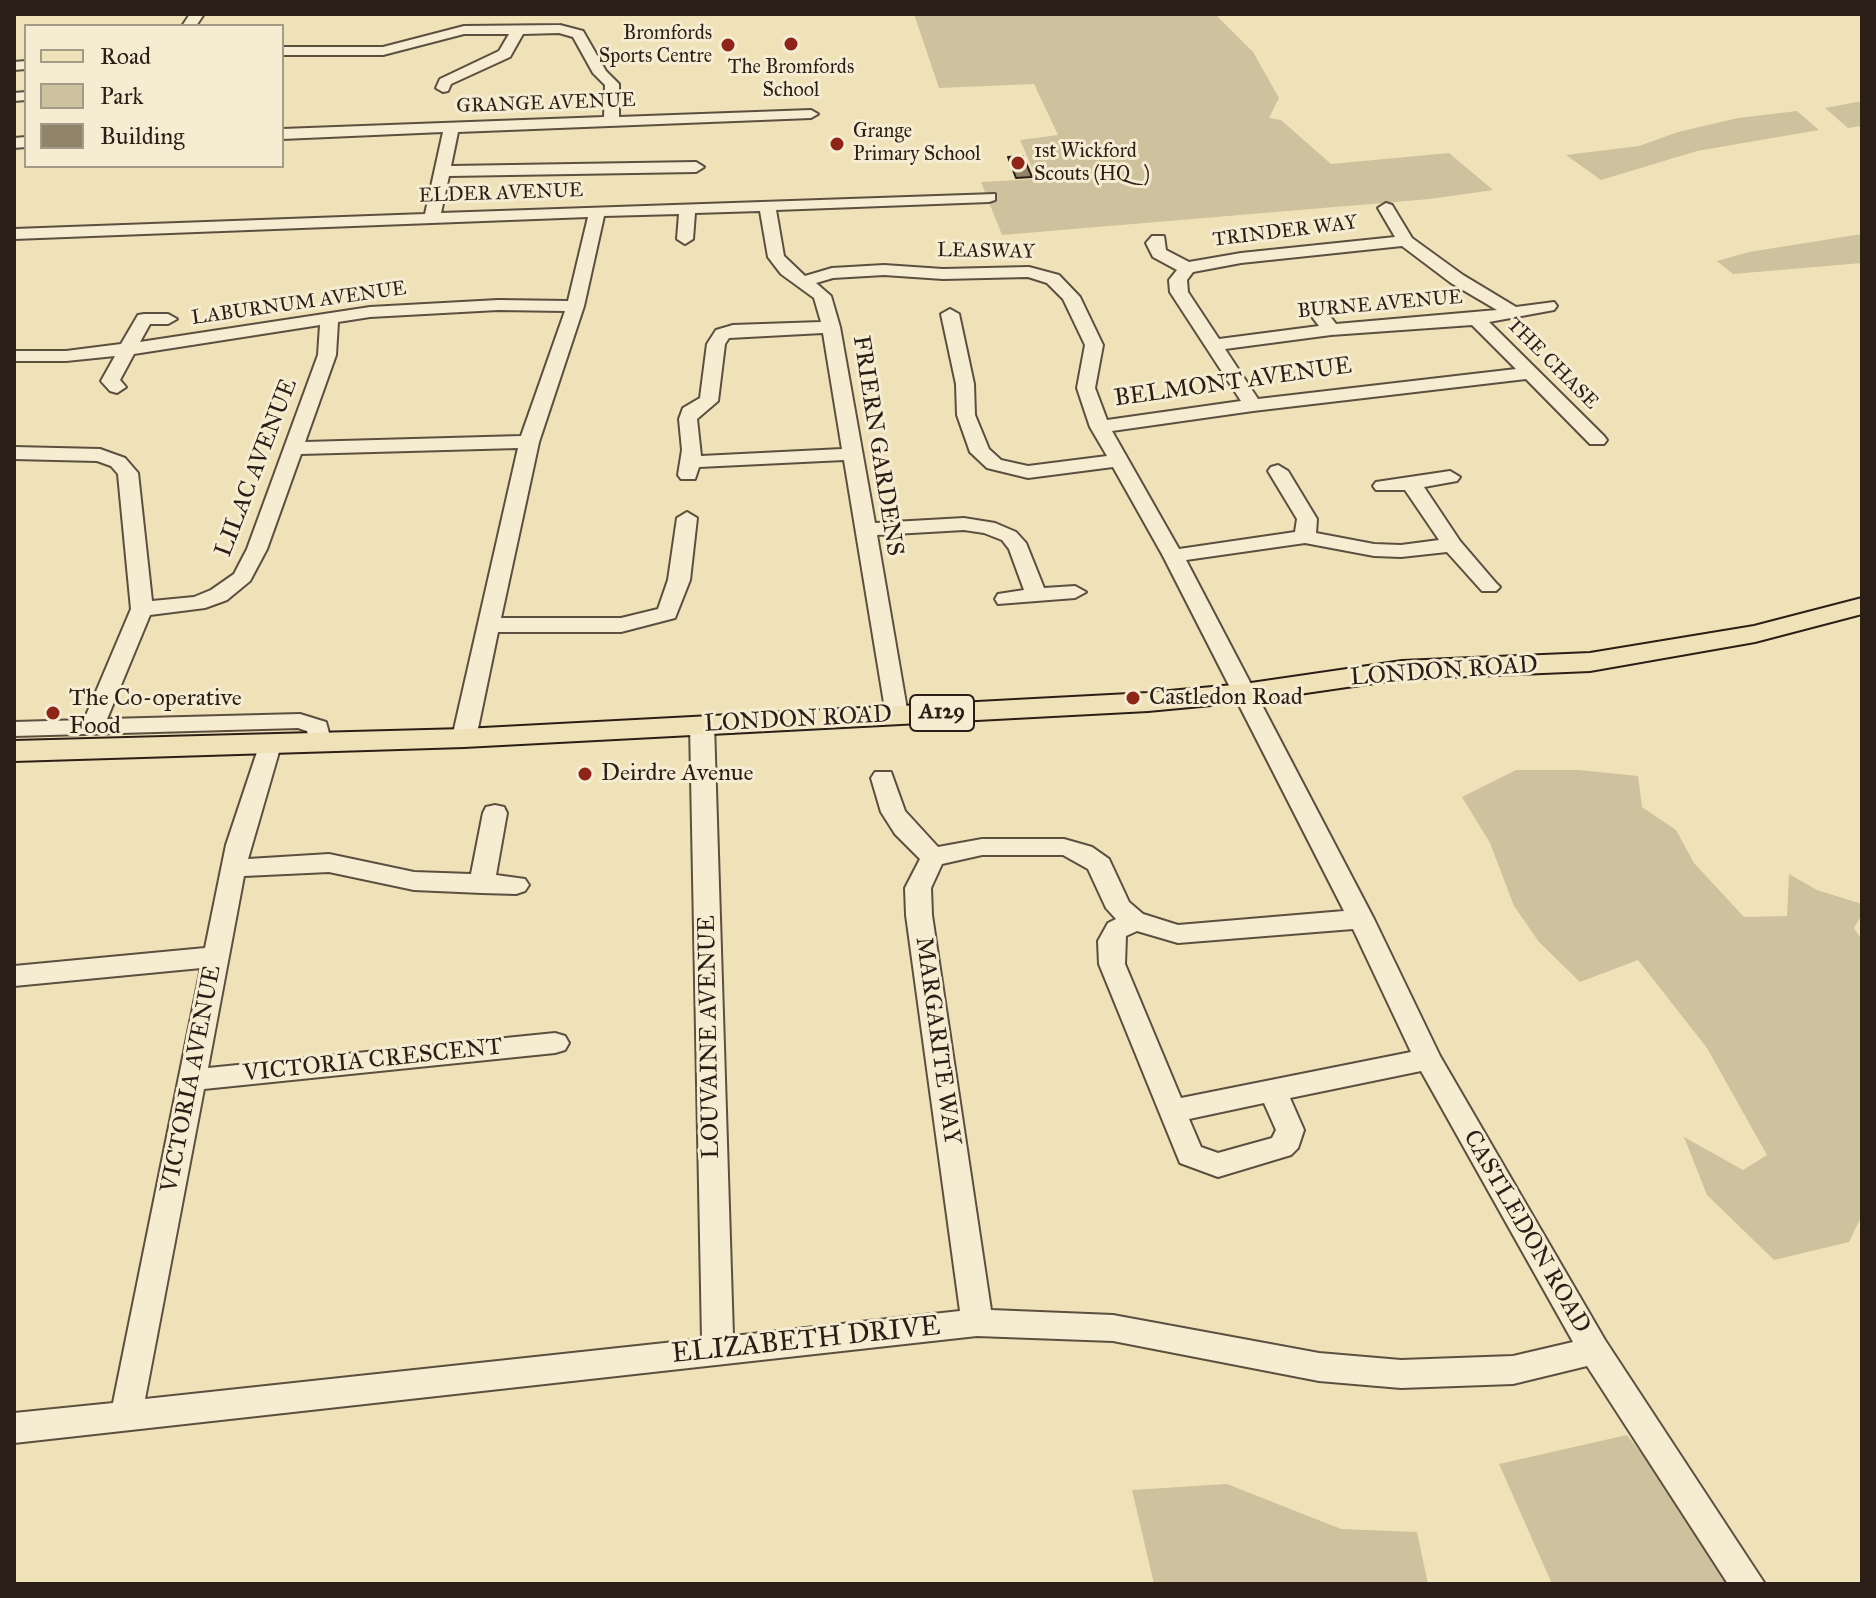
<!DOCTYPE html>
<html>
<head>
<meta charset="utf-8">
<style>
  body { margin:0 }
  #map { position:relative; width:1876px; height:1598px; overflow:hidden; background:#efe2b9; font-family:"IM FELL Great Primer",serif }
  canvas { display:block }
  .frame { position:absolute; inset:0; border:16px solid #2b1e16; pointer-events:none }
  .legend { position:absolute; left:24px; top:24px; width:260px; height:144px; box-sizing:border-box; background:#f5ecd2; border:2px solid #a49a87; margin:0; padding:10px 14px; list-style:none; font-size:24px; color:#2b1e16 }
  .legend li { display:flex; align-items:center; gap:16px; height:40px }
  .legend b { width:40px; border:2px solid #a49a87 }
</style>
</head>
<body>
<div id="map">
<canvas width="1876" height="1598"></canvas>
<div class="frame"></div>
<ul class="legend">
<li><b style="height:10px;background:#efe2b9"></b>Road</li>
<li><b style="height:22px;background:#cec19d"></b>Park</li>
<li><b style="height:22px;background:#91846b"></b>Building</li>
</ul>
</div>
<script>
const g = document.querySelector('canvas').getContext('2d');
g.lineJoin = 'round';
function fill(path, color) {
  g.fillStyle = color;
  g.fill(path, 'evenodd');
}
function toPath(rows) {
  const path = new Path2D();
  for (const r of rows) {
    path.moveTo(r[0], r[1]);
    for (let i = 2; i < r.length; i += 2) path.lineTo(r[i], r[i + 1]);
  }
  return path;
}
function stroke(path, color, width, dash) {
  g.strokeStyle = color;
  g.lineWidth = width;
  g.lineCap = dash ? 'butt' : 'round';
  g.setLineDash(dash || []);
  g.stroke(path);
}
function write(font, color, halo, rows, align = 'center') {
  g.font = font + ' "IM FELL Great Primer",serif';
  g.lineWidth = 6;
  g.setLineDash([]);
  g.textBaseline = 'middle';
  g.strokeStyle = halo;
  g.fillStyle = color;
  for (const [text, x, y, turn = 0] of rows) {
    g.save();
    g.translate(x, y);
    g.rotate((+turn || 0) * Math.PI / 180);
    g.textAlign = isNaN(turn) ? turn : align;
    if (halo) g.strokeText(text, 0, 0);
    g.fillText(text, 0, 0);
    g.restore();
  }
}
fill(toPath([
  [914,14,1215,14,1253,52,1279,98,1269,118,1281,120,1331,164,1449,153,1493,190,1430,199,1002,235,981,182,1037,179,1020,140,1058,135,1034,84,939,88],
  [1862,101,1862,126,1848,128,1825,108],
  [1797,111,1819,130,1697,151,1601,180,1566,155,1639,146,1678,132,1738,118],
  [1862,234,1862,263,1733,274,1717,261,1749,252],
  [1516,770,1579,770,1638,776,1642,807,1676,830,1694,863,1744,917,1787,916,1789,874,1817,890,1862,904,1862,914,1854,928,1862,940,1862,1215,1849,1242,1774,1260,1707,1195,1684,1137,1743,1170,1767,1155,1707,1048,1638,960,1580,982,1539,942,1514,906,1490,843,1462,797],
  [1627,1435,1743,1584,1552,1584,1499,1464],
  [1227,1484,1341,1529,1417,1532,1428,1584,1154,1584,1132,1490]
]), '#cec19d');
const building = toPath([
  [1023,156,1032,177,1016,178,1008,157,1023,156]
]);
fill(building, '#91846b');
stroke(building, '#2b1e16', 2);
const minor = toPath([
  [190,14,204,14,196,26,182,26,190,14],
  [560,25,583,31,606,71,619,84,619,117,811,110,818,114,811,118,458,132,451,166,696,162,704,167,696,172,449,176,441,213,995,194,995,200,989,202,776,210,784,256,805,276,832,268,884,265,943,269,1029,267,1059,275,1080,297,1103,345,1095,388,1107,420,1241,401,1170,292,1169,280,1177,270,1153,257,1146,243,1152,236,1164,236,1166,250,1189,262,1241,253,1395,237,1378,208,1386,203,1392,205,1412,238,1463,275,1516,307,1554,302,1557,306,1554,310,1489,322,1604,436,1607,440,1604,444,1590,444,1526,379,1253,411,1112,431,1179,549,1295,532,1297,519,1268,471,1271,467,1278,465,1288,471,1317,519,1316,533,1374,544,1401,545,1439,540,1405,490,1376,490,1373,486,1376,482,1450,471,1460,477,1457,481,1424,487,1460,541,1496,583,1500,587,1496,591,1482,591,1447,552,1401,557,1374,556,1305,543,1186,560,1374,919,1440,1056,1605,1340,1765,1584,1728,1584,1587,1366,1513,1384,1401,1388,1319,1381,1113,1341,977,1336,14,1443,14,1413,113,1403,201,968,14,986,14,966,205,948,226,845,261,740,269,737,277,740,281,745,248,859,329,854,414,872,471,874,483,813,486,807,495,805,504,807,507,813,496,875,525,879,529,885,525,891,516,894,482,893,414,890,329,872,244,876,208,1068,555,1033,565,1036,569,1043,565,1050,555,1053,204,1089,145,1399,702,1339,690,724,694,719,702,717,710,719,714,724,733,1336,960,1311,906,915,905,888,920,859,895,834,881,812,871,778,875,772,891,772,905,811,938,847,982,839,1064,839,1092,847,1109,859,1129,902,1143,914,1178,925,1344,911,1163,556,1113,467,1028,478,987,468,970,452,957,415,956,384,941,314,950,309,959,314,974,384,975,415,989,449,1001,460,1028,466,1107,456,1090,427,1077,388,1085,345,1063,299,1047,283,1028,277,943,279,884,275,833,278,816,283,831,296,840,327,875,523,964,518,995,523,1016,532,1026,543,1044,588,1075,586,1086,592,1075,598,998,604,995,599,998,594,1024,590,1009,549,1002,540,984,533,964,530,877,535,908,715,905,720,889,720,886,715,844,460,699,467,695,479,681,479,678,475,682,450,679,419,683,408,700,398,707,344,716,330,733,325,821,322,814,298,781,274,768,257,760,211,695,213,693,239,685,244,677,239,679,214,604,216,584,306,539,442,501,618,621,618,658,609,668,580,677,518,687,512,697,518,690,580,675,618,621,632,498,632,476,738,472,743,456,743,452,738,518,448,301,454,267,549,250,581,227,600,205,608,150,615,107,719,300,714,326,722,332,744,328,749,312,749,307,731,298,728,14,736,14,722,84,720,131,609,118,474,111,466,97,461,14,459,14,447,100,449,125,458,138,473,152,601,194,597,211,590,234,574,247,549,318,355,320,325,134,354,120,380,126,387,117,393,110,391,101,381,115,356,66,361,14,361,14,351,66,351,121,344,138,315,144,314,168,314,177,319,168,324,150,324,140,342,370,307,498,300,568,301,588,217,14,239,14,229,425,214,443,132,282,139,282,129,604,117,605,85,593,73,573,37,559,33,523,34,510,57,451,84,448,91,443,92,436,88,440,79,499,51,509,34,464,34,383,55,282,55,282,47,383,47,464,26,560,25],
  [1402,246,1451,283,1497,310,1336,324,1319,302,1313,301,1304,306,1319,326,1219,339,1188,292,1187,280,1193,272,1241,263,1402,246],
  [498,310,565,311,521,436,305,442,336,355,338,322,370,317,498,310],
  [1472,325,1516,369,1258,399,1225,349,1331,335,1472,325],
  [823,333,842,449,701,456,697,419,718,401,725,344,729,338,823,333],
  [982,855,1063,855,1088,869,1106,908,1116,919,1108,923,1098,941,1099,964,1180,1163,1218,1177,1291,1155,1298,1148,1304,1130,1290,1098,1421,1071,1573,1342,1513,1356,1401,1360,1319,1353,1113,1315,991,1310,932,915,931,888,942,864,982,855],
  [1353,929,1411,1052,1181,1098,1125,964,1126,936,1137,931,1178,943,1353,929],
  [1264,1103,1276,1130,1272,1138,1218,1153,1201,1147,1189,1119,1264,1103],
  [26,61,26,69,14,70,14,62,26,61],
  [26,92,26,100,14,101,14,93,26,92],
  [26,137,26,147,14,148,14,138,26,137]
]);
const major = toPath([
  [1862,598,1862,614,1755,642,1590,671,1402,679,1244,702,1148,711,464,747,14,761,14,741,464,729,1148,693,1244,684,1402,661,1590,653,1754,626,1862,598]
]);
stroke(minor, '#5c4f3f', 4);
stroke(major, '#2b1e16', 4);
fill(minor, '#f5ecd2');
fill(major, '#efe2b9');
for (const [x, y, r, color] of [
  [791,44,8,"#8f2418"],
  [728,45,8,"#8f2418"],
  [837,144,8,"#8f2418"],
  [1018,163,8,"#8f2418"],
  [1133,698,8,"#8f2418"],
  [53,713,8,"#8f2418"],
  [585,774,8,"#8f2418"]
]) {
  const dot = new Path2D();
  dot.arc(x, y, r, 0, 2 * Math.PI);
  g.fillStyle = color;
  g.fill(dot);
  stroke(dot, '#f5ecd2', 3);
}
write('20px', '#2b1e16', '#f5ecd2', [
  ["Bromfords",712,34,"right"],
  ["Sports Centre",712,57,"right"],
  ["The Bromfords",791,68,"center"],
  ["School",791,91,"center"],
  ["Grange",853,132],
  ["Primary School",853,155],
  ["1st Wickford",1034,152],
  ["Scouts (HQ)",1034,175]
], 'left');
write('20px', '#2b1e16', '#f5ecd2', [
  ["GRANGE AVENUE",546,104,-2],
  ["ELDER AVENUE",501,194,-2],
  ["TRINDER WAY",1285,232,-7],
  ["LEASWAY",986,252,1],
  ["LABURNUM AVENUE",299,304,-8],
  ["BURNE AVENUE",1380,305,-5],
  ["THE CHASE",1552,364,45]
]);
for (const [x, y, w] of [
  [942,713,64]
]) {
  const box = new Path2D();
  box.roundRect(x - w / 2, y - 18, w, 36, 6);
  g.fillStyle = '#f5ecd2';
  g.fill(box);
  stroke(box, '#2b1e16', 2);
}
write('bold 22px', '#2b1e16', null, [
  ["A129",942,713]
]);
write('24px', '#2b1e16', '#f5ecd2', [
  ["BELMONT AVENUE",1233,383,-8],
  ["FRIERN GARDENS",877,446,81],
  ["LILAC AVENUE",257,468,-69],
  ["LONDON ROAD",1444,672,-4],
  ["LONDON ROAD",798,720,-3],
  ["LOUVAINE AVENUE",710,1037,-91],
  ["MARGARITE WAY",937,1041,82],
  ["VICTORIA CRESCENT",373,1061,-6],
  ["VICTORIA AVENUE",192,1079,-79],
  ["CASTLEDON ROAD",1526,1232,60]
]);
write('24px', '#2b1e16', '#f5ecd2', [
  ["Castledon Road",1149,698],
  ["The Co-operative",69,699],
  ["Food",69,727],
  ["Deirdre Avenue",601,774]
], 'left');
write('28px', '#2b1e16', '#f5ecd2', [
  ["ELIZABETH DRIVE",806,1341,-6]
]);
</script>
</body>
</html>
